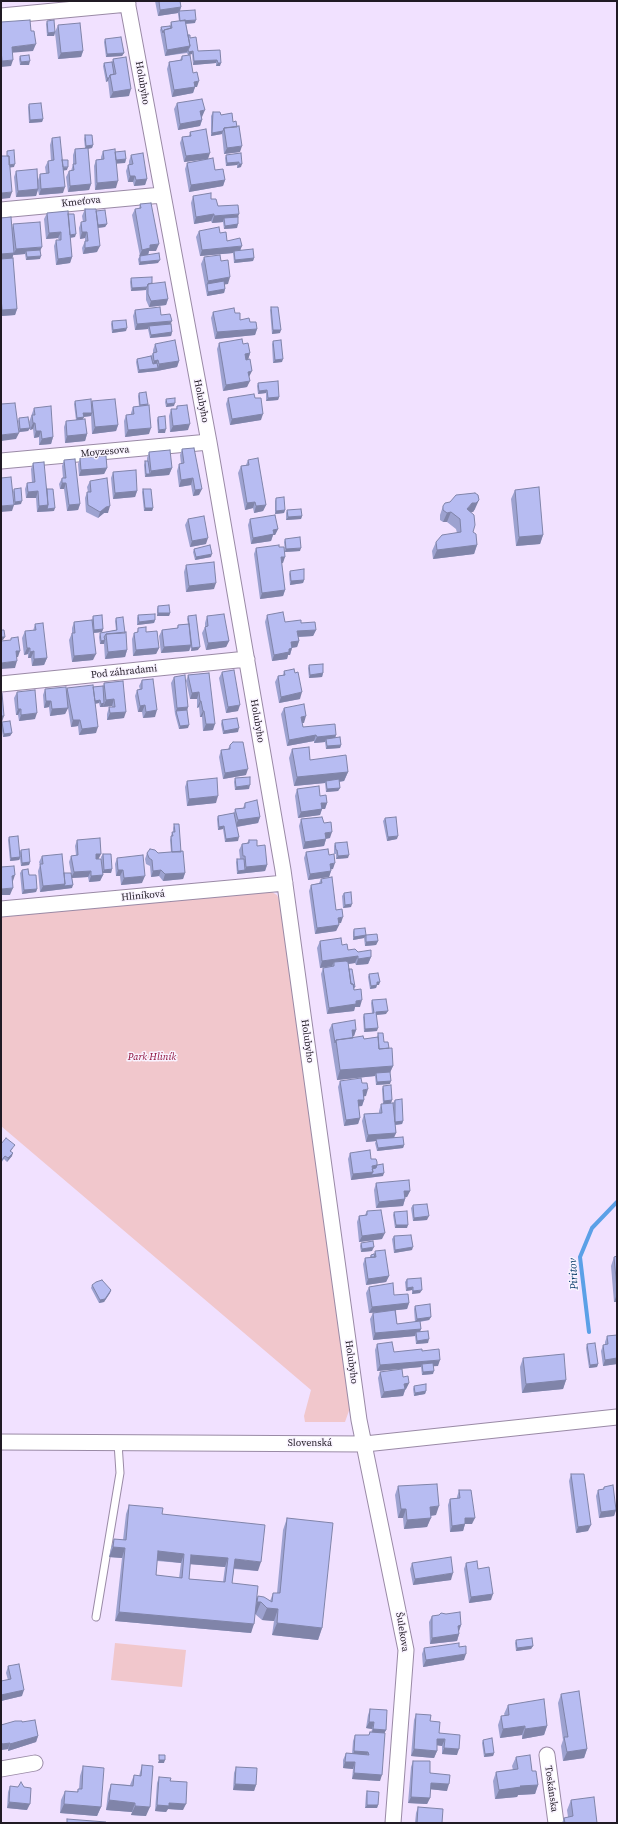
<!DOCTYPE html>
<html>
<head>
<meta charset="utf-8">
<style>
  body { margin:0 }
  #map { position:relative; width:618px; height:1824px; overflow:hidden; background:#f1e1ff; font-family:"Source Serif 4",serif }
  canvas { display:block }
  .frame { position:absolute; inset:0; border:2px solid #201a24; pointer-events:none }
</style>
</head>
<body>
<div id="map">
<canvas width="618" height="1824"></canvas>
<div class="frame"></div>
</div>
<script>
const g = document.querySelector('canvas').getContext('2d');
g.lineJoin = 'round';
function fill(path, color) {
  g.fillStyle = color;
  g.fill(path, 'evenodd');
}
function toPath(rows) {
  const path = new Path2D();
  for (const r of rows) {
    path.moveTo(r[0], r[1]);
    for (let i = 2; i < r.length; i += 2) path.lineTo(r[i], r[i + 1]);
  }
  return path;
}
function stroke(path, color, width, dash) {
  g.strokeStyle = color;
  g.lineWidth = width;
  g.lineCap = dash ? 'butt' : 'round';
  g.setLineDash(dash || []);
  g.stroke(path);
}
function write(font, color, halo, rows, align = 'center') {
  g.font = font + ' "Source Serif 4",serif';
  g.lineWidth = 3;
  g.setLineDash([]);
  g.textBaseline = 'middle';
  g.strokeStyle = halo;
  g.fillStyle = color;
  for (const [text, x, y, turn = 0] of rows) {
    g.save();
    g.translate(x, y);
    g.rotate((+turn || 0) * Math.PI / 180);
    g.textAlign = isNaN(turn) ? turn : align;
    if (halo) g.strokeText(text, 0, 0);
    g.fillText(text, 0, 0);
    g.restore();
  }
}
fill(toPath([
  [270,891,277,895,282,905,351,1405,345,1422,305,1422,304,1416,311,1390,1,1126,1,917],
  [115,1643,186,1650,182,1687,111,1680]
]), '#f1c7cc');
stroke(toPath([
  [589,1332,580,1257,592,1228,617,1202]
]), '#5ba0e7', 4);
const service = toPath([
  [96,1617,120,1473,118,1443]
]);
const minor = toPath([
  [127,1,209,442,283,870,359,1420,406,1650,393,1823],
  [1,16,128,4],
  [1,210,162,195],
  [1,461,209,442],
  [1,684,247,659],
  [1,909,285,883],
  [1,1442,365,1444,617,1417],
  [547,1755,556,1823],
  [1,1769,35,1763]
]);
stroke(service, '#9a8aa6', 9);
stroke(minor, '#9a8aa6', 17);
stroke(service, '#fff', 7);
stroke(minor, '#fff', 15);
fill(toPath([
  [155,1,180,1,181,7,180,11,195,23,186,24,188,35,190,38,198,51,220,50,220,66,216,66,216,63,193,65,192,54,188,55,187,53,165,56,160,30,161,27,170,26,171,22,179,21,178,14,178,13,158,16],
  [47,21,55,32,58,25,83,51,81,57,58,59,55,33,54,36,47,36,46,24],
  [105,39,124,53,122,56,106,57,104,42],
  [20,56,29,65,20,65,19,59],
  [182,56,197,87,195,87,193,93,172,97,167,69,169,62,180,60],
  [113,59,129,96,110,98,108,81,106,82,103,66,104,63,112,62],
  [177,103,202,117,202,120,200,126,178,130,174,109],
  [29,104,43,119,42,122,29,123,28,107],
  [213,112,221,115,233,122,240,152,224,154,222,134,211,136,211,116],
  [190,132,215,170,225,180,223,186,189,192,185,169,187,163,207,159,184,162,180,143,182,137,189,136],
  [85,135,93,145,92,148,88,149,91,184,89,190,68,192,66,177,69,171,71,171,73,164,73,155,75,149,85,148,84,139],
  [52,138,67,170,63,170,63,193,39,195,38,190,36,196,16,197,14,177,16,171,38,180,40,174,46,174,45,167,48,161,51,161,50,145],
  [103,151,115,152,126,159,125,163,116,163,116,188,95,190,94,166,96,160,101,159,101,157],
  [241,153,241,167,237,168,237,165,226,166,225,158,226,155],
  [131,155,147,179,145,185,134,186,133,182,128,182,126,171,128,165,129,165,129,161],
  [193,196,211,199,218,206,238,217,237,228,224,229,223,222,212,223,211,221,194,224,191,203],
  [140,204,156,251,149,251,148,255,158,263,139,265,138,259,140,256,132,215,135,209,139,209],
  [85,209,96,211,107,224,105,227,98,228,97,252,83,254,82,248,85,241,85,238,80,239,79,228,81,222,83,222,82,216],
  [47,213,68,214,75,237,70,238,72,257,70,263,56,265,54,246,56,240,59,240,58,238,46,239,44,219],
  [1,218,12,228,13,224,40,250,40,259,26,260,25,254,13,255,12,258,17,309,15,315,1,316],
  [199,231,220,233,227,241,254,258,253,261,234,263,233,253,200,256,196,237],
  [204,257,221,261,228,284,224,284,225,289,224,293,207,296,201,264],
  [131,278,152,283,168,299,166,305,149,307,146,300,146,290,131,291,130,282],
  [271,307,280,333,272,334,270,310],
  [135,310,161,315,171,324,172,332,171,336,150,338,148,329,135,330,133,316],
  [213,312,235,313,240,320,250,322,257,329,255,335,215,339,211,318],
  [112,321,126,331,112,333,111,324],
  [273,341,282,362,273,363,272,344],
  [219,343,243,344,250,353,248,360,249,377,247,387,223,391,217,349],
  [155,344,179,361,177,367,157,371,138,373,136,362,137,359,151,356,153,353,153,350],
  [258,383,279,397,278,400,266,401,266,393,258,394,257,386],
  [139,393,148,404,149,434,125,437,124,421,126,415,131,415,131,413,133,407,139,406,138,396],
  [228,398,255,398,261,420,230,425,226,404],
  [166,399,174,406,166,407,165,402],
  [75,401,91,404,92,401,118,425,116,431,92,434,91,416,84,417,83,419,87,434,85,441,65,443,64,427,66,421,76,420,74,404],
  [177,406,188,430,170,432,169,416,171,409,176,409],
  [34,408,53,437,51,444,39,445,39,437,34,438,33,429,30,430,29,422],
  [158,417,165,433,158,433,157,420],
  [19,418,30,428,28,431,19,432,18,421],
  [182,449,199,495,193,496,191,485,179,487,177,471,179,464,181,464,180,455],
  [149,452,172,468,169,475,145,477,144,465,145,461,147,461,147,458],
  [80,458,107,468,104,474,79,476,78,464],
  [64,460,80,504,78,510,67,511,64,489,60,489,59,484,62,478,63,478,62,466],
  [248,460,266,505,263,511,254,513,253,508,245,510,238,473,241,466,246,465],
  [33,463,47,489,54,511,37,512,36,498,26,498,25,489,27,483,32,483,31,469],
  [113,472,137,491,135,497,113,499,111,478],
  [90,481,108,513,104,513,98,518,86,512,85,498,87,492,88,492,87,487],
  [14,489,21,504,14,505,13,492],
  [143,489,153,508,152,511,144,511,142,492],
  [515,490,543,535,540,544,516,546,511,499],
  [276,498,285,510,284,513,275,514,275,501],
  [450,502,475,509,473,512,471,512,473,532,477,545,474,554,433,559,432,551,436,542,457,533,456,529,447,522,443,522,440,520,440,515,443,506],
  [287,510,302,516,301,519,286,520,286,513],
  [188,519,206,544,190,547,185,525],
  [250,519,278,529,275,535,273,535,271,541,251,544,248,525],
  [285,539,300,551,285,552,284,542],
  [256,548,283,563,281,563,285,590,283,596,260,599,254,554],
  [194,549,211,557,195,560,193,552],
  [186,565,214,589,186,592,184,572],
  [290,571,304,580,303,583,290,585,289,574],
  [158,606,170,613,169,616,157,616,157,609],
  [138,615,155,620,154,623,137,625,137,618],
  [267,615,285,622,301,623,316,630,313,636,298,637,299,641,297,647,292,648,290,655,288,655,287,659,272,661,265,622],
  [93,616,103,629,102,632,93,633,93,660,72,662,69,640,72,633,72,628,74,622,92,620],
  [188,616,198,650,191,651,191,647,189,651,161,653,159,636,162,630,177,628,178,625,188,624,187,619],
  [207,616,229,641,226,647,206,650,202,633,205,627,205,623],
  [116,618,127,650,125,657,105,659,104,644,100,644,99,637,100,633,116,630,115,621],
  [35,624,47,658,44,665,32,666,31,658,28,658,28,654,24,655,22,638,25,631,33,631],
  [138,628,146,632,159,648,156,654,133,656,132,639,134,633,137,633],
  [309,665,323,673,322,677,309,678,308,668],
  [284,671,300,699,279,703,275,682,278,676,283,675],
  [222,672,238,711,226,713,219,678],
  [209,673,213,730,203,731,202,717,200,717,199,707,197,708,197,699,190,699,186,681,188,675],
  [174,677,188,707,187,710,188,728,179,729,175,714,171,683],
  [142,680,155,717,143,718,142,712,138,712,135,696,137,690,140,690,139,686],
  [123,681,124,718,107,720,107,714,109,707,112,707,112,706,100,707,99,703,95,704,96,733,79,735,78,726,71,727,68,708,65,714,50,716,49,707,44,708,43,695,45,689,66,691,67,688,93,687,103,686,104,683],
  [17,692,35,719,19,721,18,715,16,715,14,698],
  [284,708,304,723,302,723,303,727,336,735,335,738,341,745,340,748,326,749,325,742,314,743,314,741,287,746,281,714],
  [222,720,238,732,223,734,221,724],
  [2,722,12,733,10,736,3,737,1,725],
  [230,745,246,775,223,779,219,757,221,750,228,749],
  [292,749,310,760,348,772,344,781,339,782,340,788,338,791,326,792,325,783,294,786,289,758],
  [235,778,249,789,235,790,234,782],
  [187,781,216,803,187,806,185,787],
  [297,789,320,796,327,803,325,809,322,809,320,815,298,818,295,796],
  [245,803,260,817,258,823,237,827,238,841,225,842,223,829,218,830,217,819,218,816,234,813,235,809,243,808],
  [385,818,397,839,387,841,383,821],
  [301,819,324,823,330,838,326,839,324,846,303,849,299,826],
  [174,824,181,852,185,873,183,879,163,881,159,876,151,877,150,866,146,864,145,859,147,853,158,853,171,852,170,840,172,832,173,832,173,828],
  [9,837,20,852,21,850,30,862,29,865,21,866,20,859,19,860,10,861,8,840],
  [77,840,99,859,103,875,100,881,89,882,88,877,72,878,72,888,40,892,38,871,40,865,39,862,42,856,64,873,71,873,69,862,71,856,76,855,75,846],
  [249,840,257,846,267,865,265,871,237,874,236,862,237,859,240,859,239,850,242,844,247,843],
  [335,843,348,858,336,859,336,854,334,854,334,846],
  [306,852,329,855,333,869,331,869,331,871,329,877,308,880,304,858],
  [103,854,112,869,111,873,102,873,101,857],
  [117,858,142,883,121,885,120,876,116,876,115,864],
  [22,870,29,875,37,889,36,892,22,894,20,873],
  [321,879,336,910,341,923,339,923,339,925,336,931,315,934,309,891,311,885,319,883],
  [344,893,351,907,343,908,342,896],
  [354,929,378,941,376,945,365,946,364,938,353,940,353,932],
  [320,941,342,945,348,950,358,952,371,957,368,964,356,965,355,963,348,964,349,969,355,987,354,989,360,1007,355,1007,354,1011,327,1014,321,974,323,968,332,966,320,968,317,948],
  [369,974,379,985,377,985,376,988,370,989,368,977],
  [372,1000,386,1014,376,1015,377,1031,364,1032,363,1017,364,1014,372,1013,371,1003],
  [332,1024,356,1030,354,1036,353,1036,353,1038,364,1039,377,1037,378,1033,384,1042,389,1048,393,1066,390,1072,390,1084,376,1085,375,1076,337,1080,329,1030],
  [340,1081,362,1083,366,1096,364,1096,364,1100,362,1106,358,1106,360,1118,358,1124,344,1126,338,1087],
  [383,1086,392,1100,391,1103,394,1115,393,1103,395,1100,403,1121,402,1124,395,1125,396,1133,394,1138,404,1145,403,1148,377,1151,375,1143,376,1141,366,1142,362,1121,364,1114,379,1113,379,1111,381,1104,383,1104,382,1089],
  [1,1144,13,1148,11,1151,12,1156,7,1162,4,1159,1,1163],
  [350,1153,371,1159,377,1165,383,1176,351,1180,348,1159],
  [376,1183,410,1191,407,1197,405,1197,405,1199,403,1206,376,1208,374,1190],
  [413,1205,427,1220,413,1221,411,1208],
  [367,1211,382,1239,359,1242,357,1222,359,1216,365,1215],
  [394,1212,407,1228,395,1228,393,1215],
  [394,1236,412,1250,394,1253,392,1239],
  [361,1243,372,1251,361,1252,360,1246],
  [375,1251,389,1276,386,1282,366,1285,363,1264,365,1258,370,1257,371,1255,374,1254],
  [617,1256,617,1302,614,1302,611,1266,614,1257],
  [407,1279,420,1293,412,1294,412,1290,406,1291,405,1282],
  [92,1285,111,1290,110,1293,104,1302,99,1303,91,1288],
  [369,1287,394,1295,409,1303,407,1309,396,1310,397,1324,415,1322,414,1309,415,1306,431,1317,429,1320,420,1322,421,1329,420,1332,428,1343,416,1344,415,1336,373,1340,370,1319,373,1313,383,1312,369,1313,366,1293],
  [617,1335,617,1364,603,1366,601,1351,603,1345,605,1345,605,1342,607,1336],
  [377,1344,394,1352,422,1351,438,1366,433,1366,433,1374,422,1375,421,1367,377,1371,375,1350],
  [587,1344,598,1364,597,1367,589,1368,586,1348],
  [523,1358,566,1380,563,1389,522,1393,520,1367],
  [380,1372,403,1377,409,1383,406,1389,405,1390,403,1396,381,1398,378,1378],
  [414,1386,426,1391,425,1394,414,1396,413,1389],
  [571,1474,588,1531,576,1533,569,1481],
  [398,1486,436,1515,431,1516,427,1527,404,1529,403,1518,398,1518,395,1495],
  [604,1487,616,1510,614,1516,599,1518,596,1496,598,1490,603,1490],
  [459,1490,472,1524,465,1524,463,1531,450,1532,448,1505,450,1499,457,1498,457,1497],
  [129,1505,162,1514,258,1571,234,1569,232,1583,257,1598,258,1596,270,1601,273,1593,277,1593,283,1530,287,1518,322,1628,318,1640,272,1635,274,1621,262,1620,255,1614,251,1633,115,1621,122,1558,109,1557,111,1548,114,1539,123,1540,126,1514],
  [157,1561,181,1563,179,1578,156,1575],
  [190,1564,225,1567,223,1582,189,1579],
  [412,1563,451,1580,413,1585,410,1569],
  [466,1563,478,1569,491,1600,469,1603,464,1569],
  [439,1615,461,1625,459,1631,458,1631,459,1634,457,1641,430,1644,429,1622,432,1616],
  [516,1640,533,1646,531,1649,516,1651,515,1643],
  [459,1647,464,1660,423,1667,422,1654,424,1648],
  [8,1666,22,1696,1,1701,1,1681,8,1680,6,1673],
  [561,1694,587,1749,584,1758,563,1761,561,1746,563,1740,558,1703],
  [508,1705,547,1726,544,1735,522,1739,522,1735,500,1738,498,1725,501,1716,505,1716,504,1714],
  [370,1709,386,1730,384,1733,380,1781,352,1779,353,1769,343,1768,343,1760,346,1753,352,1754,353,1741,355,1735,369,1735,370,1732,371,1733,372,1729,366,1728,368,1715],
  [416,1714,430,1721,457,1755,442,1754,442,1746,437,1745,437,1751,434,1758,411,1756,414,1720],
  [22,1722,38,1736,36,1742,8,1751,8,1749,1,1750,1,1725],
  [483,1740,494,1753,493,1756,484,1757,482,1743],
  [516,1757,532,1771,538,1785,535,1794,518,1795,517,1797,495,1799,493,1781,496,1772,513,1770,512,1766],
  [413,1761,430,1773,447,1791,430,1789,430,1798,427,1804,408,1803,411,1767],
  [142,1765,146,1816,131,1815,132,1812,106,1810,108,1793,111,1784,130,1785,134,1775,139,1776],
  [83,1766,101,1807,97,1816,60,1813,61,1800,65,1791,77,1792,78,1789,79,1789,80,1776],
  [236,1767,256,1785,254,1791,233,1790,234,1773],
  [159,1777,183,1810,168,1809,166,1812,155,1811,157,1783],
  [10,1786,27,1810,7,1808,8,1792],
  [367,1791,378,1805,377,1808,365,1808,366,1794],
  [571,1800,597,1823,562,1823,564,1818,568,1817,567,1810],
  [418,1807,442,1823,415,1823,416,1813]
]), '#9da2d0');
fill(toPath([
  [181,7,179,13,179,11,178,13,158,16,160,10],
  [196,20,195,23,179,24,180,21],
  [55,32,54,36,47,36,48,33],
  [36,44,33,51,9,53,12,47],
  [190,46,187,52,165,56,167,50],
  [83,51,81,57,58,59,61,53],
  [193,51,192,54,188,55,189,52],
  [124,53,122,56,106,57,107,54],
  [13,60,11,66,1,67,1,64,2,61],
  [217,60,216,63,193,65,194,61],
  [30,61,29,65,20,65,21,62],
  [218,63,221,63,220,66,216,66],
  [107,78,109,78,108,81,106,82],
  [199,81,197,87,195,87,193,93,172,97,174,90,194,82],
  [131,89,129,96,110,98,113,92],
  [205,110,202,117,198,117,200,111],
  [43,119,42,122,29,123,30,120],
  [202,120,200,126,178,130,180,124],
  [223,131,222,134,211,136,212,133],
  [93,145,92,148,85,149,86,146],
  [242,146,240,152,224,154,227,148],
  [210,153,208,159,184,162,186,156],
  [126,159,125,163,113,164,114,160],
  [239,162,237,165,226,166,227,163],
  [15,164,14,167,7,168,8,165],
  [239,164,242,164,241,167,237,168],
  [68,167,67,170,61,171,62,168],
  [130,176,135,176,133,182,128,182],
  [147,179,145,185,134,186,136,180],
  [225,180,223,186,189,192,191,185],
  [118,181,116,188,95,190,97,183],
  [91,184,89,190,68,192,70,186],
  [65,187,63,193,39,195,41,189],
  [38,189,36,196,16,197,18,191],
  [12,192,10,198,1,199,1,193],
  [214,214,211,221,194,224,196,217],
  [239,214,237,220,224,218,223,222,212,223,214,216],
  [107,224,105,227,96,228,97,225],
  [238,224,237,228,224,229,225,226],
  [61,232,58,238,46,239,49,233],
  [82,232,87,232,85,238,80,239],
  [76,234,75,237,67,238,69,235],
  [159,244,156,251,149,251,148,255,139,256,142,250,150,245],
  [100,246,97,252,83,254,85,248],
  [242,246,239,253,234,251,233,253,200,256,202,250],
  [42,247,39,253,26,251,25,254,13,255,16,249],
  [14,253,12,259,1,260,1,254],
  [41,256,40,259,26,260,27,257],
  [72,257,70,263,56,265,58,259],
  [254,258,253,261,234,263,235,260],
  [160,260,158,263,139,265,140,262],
  [230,277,228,284,208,287,207,284,206,287,208,281],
  [147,287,146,290,131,291,132,288],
  [225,289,224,293,207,296,208,292],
  [168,299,166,305,149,307,151,301],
  [17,309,15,315,1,316,1,313,2,310],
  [172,321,169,327,149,326,148,329,135,330,137,324],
  [127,328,126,331,112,333,113,330],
  [257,329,255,335,215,339,217,332],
  [273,330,281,330,280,333,272,334],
  [172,332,171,336,150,338,151,335],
  [250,353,248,360,243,360,245,354],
  [283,359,282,362,273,363,275,360],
  [158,360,156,366,152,367,154,361],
  [179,361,177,367,157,371,138,373,139,370,158,368,159,364],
  [252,371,249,377,246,378,248,372],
  [250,381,247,387,223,391,226,385],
  [267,390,266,393,258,394,259,391],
  [279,397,278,400,266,401,268,398],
  [175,403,174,406,166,407,167,404],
  [83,413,92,413,91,416,82,417],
  [263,414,261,420,230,425,232,419],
  [84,417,82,420,76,421,77,418],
  [33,423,35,423,33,429,30,430],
  [190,424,188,430,170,432,173,426],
  [118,425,116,431,92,434,95,427],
  [30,428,28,431,19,432,20,429],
  [151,428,149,434,125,437,128,430],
  [166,429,165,433,158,433,159,430],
  [36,431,41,431,39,437,34,438],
  [19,433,16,439,1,441,1,435],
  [87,434,85,441,65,443,67,436],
  [53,437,51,444,39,445,42,439],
  [107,468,104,474,79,476,81,470],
  [172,468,169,475,145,477,146,474,150,474,151,471],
  [193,478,191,485,179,487,181,480],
  [62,483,66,483,64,489,60,489],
  [202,489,199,495,193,496,195,490],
  [38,491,36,498,26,498,28,492],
  [137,491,135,497,113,499,115,493],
  [479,500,475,509,473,512,468,513,467,509,472,503],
  [22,501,21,504,14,505,15,502],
  [255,502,253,508,245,510,247,503],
  [80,504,78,510,67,511,69,505],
  [14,505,12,511,1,512,1,506],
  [48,505,55,508,54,511,37,512,39,506],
  [266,505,263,511,254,513,256,506],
  [110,506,108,513,104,513,98,518,100,512,106,507],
  [145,508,153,508,152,511,144,511],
  [285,510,284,513,275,514,276,511],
  [451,512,447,522,443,522,447,513],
  [302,516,301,519,286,520,288,517],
  [278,529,275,535,273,535,271,541,251,544,253,538,273,530],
  [543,535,540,544,516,546,519,537],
  [208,538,206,544,190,547,192,541],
  [477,545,474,554,433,559,437,550],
  [301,548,300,551,285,552,286,549],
  [212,554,211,557,195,560,196,557],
  [281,557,285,557,283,563,278,564],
  [304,580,303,583,290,585,291,581],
  [216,583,214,589,186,592,189,586],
  [285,590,283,596,260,599,262,593],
  [158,613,170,613,169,616,157,616],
  [155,620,154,623,137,625,139,622],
  [103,629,102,632,93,633,94,630],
  [316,630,313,636,295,637,297,631],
  [1,637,5,637,3,640,1,640],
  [105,640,104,644,100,644,101,641],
  [229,641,226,647,206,650,208,643],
  [299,641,297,647,289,648,291,642],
  [191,645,189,651,161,653,164,647],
  [200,647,198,650,191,651,192,648],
  [27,648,30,648,28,654,24,655],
  [159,648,156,654,133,656,136,650],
  [292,648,290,655,288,655,287,659,272,661,274,655,289,649],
  [127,650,125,657,105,659,108,652],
  [16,651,20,651,18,657,14,657],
  [34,651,31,658,28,658,30,652],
  [96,654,93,660,72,662,74,656],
  [47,658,44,665,32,666,34,659],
  [17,661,15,668,1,669,1,663],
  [323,673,322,677,309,678,310,675],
  [199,692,197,699,190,699,192,693],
  [302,692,300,699,279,703,281,697],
  [114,699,112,706,103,707,106,700],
  [100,700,99,703,92,704,93,701],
  [46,701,51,701,49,707,44,708],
  [200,701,201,701,199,707,197,708],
  [104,703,103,707,100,707,101,704],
  [145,705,142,712,138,712,140,706],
  [240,705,238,711,226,713,228,707],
  [188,707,186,713,176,711,177,708],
  [68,708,65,714,50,716,52,709],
  [18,709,21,709,18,715,16,715],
  [157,710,155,717,143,718,146,712],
  [203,711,204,711,202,717,200,717],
  [126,712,124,718,107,720,110,713],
  [37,713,35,719,19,721,21,715],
  [1,716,4,716,2,722,1,722],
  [306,716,304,723,299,723,301,717],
  [73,720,80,720,78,726,71,727],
  [206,724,215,724,213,730,203,731],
  [189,725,188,728,179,729,180,726],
  [98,727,96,733,79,735,82,729],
  [239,728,238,732,223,734,224,731],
  [12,733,10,736,3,737,4,734],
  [316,735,314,741,287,746,289,740],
  [336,735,334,741,326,739,325,742,314,743,317,737],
  [341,745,340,748,326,749,327,746],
  [248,769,246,775,223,779,225,773],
  [348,772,344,781,327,783,326,781,325,783,294,786,297,777],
  [250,785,249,789,235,790,236,787],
  [340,788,338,791,326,792,327,789],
  [218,796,216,803,187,806,189,799],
  [321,803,327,803,325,809,322,809,320,815,298,818,301,812],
  [260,817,258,823,235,827,238,820],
  [224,826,223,829,218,830,219,827],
  [332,832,330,838,323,839,325,833],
  [398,836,397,839,387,841,388,837],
  [239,837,238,841,225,842,226,839],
  [326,839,324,846,303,849,305,842],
  [96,854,101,854,98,860,93,861],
  [349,855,348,858,336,859,338,856],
  [20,857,19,860,10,861,11,858],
  [30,862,29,865,21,866,22,863],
  [335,863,333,869,328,870,330,864],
  [267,865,265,871,237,874,238,871,245,870,246,867],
  [112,869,111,873,102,873,104,870],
  [118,870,123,870,120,876,116,876],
  [161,870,159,876,151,877,153,871],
  [91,871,88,877,71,878,74,872],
  [331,871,329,877,308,880,310,874],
  [185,873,183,879,163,881,165,874],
  [15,875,13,881,9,882,12,876],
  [103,875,100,881,89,882,91,876],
  [145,876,142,883,121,885,124,878],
  [65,884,73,885,72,888,40,892,43,886],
  [13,888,10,895,1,895,1,889],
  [37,889,36,892,22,894,24,890],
  [352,904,351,907,343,908,345,905],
  [343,917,341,923,335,924,338,918],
  [339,925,336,931,315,934,317,928],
  [366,935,364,938,353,940,354,937],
  [378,941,376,945,365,946,366,942],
  [358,956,355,963,334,966,334,962,332,966,320,968,322,961],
  [371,957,368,964,356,965,358,959],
  [377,982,380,982,379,985,376,985],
  [377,985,376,988,370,989,371,986],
  [362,1000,360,1007,355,1007,354,1011,327,1014,329,1008],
  [388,1011,386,1014,375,1015,376,1012],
  [378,1028,377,1031,364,1032,365,1029],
  [352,1030,356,1030,354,1036,349,1036],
  [393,1066,389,1075,376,1073,375,1076,337,1080,340,1070],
  [391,1081,390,1084,376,1085,377,1082],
  [368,1089,366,1096,361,1097,363,1090],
  [358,1100,364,1100,362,1106,355,1107],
  [392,1100,391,1103,383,1104,384,1101],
  [360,1118,358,1124,344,1126,346,1120],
  [403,1121,402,1124,394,1125,395,1122],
  [396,1133,393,1139,376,1139,376,1141,366,1142,368,1135],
  [404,1145,403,1148,377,1151,378,1148],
  [13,1153,12,1156,7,1162,8,1158],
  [377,1165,384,1173,383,1176,351,1180,353,1174,372,1166],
  [404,1191,410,1191,407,1197,402,1198],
  [405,1199,403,1206,376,1208,379,1202],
  [429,1216,427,1220,413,1221,414,1218],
  [396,1225,408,1225,407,1228,395,1228],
  [385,1233,382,1239,359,1242,362,1236],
  [374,1247,372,1251,361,1252,362,1249],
  [413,1247,412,1250,394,1253,395,1250],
  [389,1276,386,1282,366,1285,368,1279],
  [413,1287,412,1290,406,1291,407,1288],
  [111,1290,110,1293,104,1302,99,1303,100,1300],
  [422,1290,420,1293,412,1294,413,1291],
  [617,1294,617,1302,614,1302],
  [409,1303,407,1309,369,1313,372,1307],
  [431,1317,429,1320,415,1322,417,1319],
  [421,1329,418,1335,416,1332,415,1336,373,1340,375,1333],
  [429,1339,428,1343,416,1344,417,1341],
  [617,1358,617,1364,603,1366,605,1360],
  [440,1360,438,1366,422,1367,422,1364,421,1367,377,1371,380,1365],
  [598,1364,597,1367,589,1368,590,1365],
  [434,1371,433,1374,422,1375,423,1372],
  [566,1380,563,1389,522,1393,526,1384],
  [409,1383,406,1389,405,1390,403,1396,381,1398,384,1392,404,1384],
  [426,1391,425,1394,414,1396,415,1393],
  [439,1506,436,1515,427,1516,430,1507],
  [401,1509,406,1509,403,1518,398,1518],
  [616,1510,614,1516,599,1518,601,1512],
  [431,1518,427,1527,404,1529,407,1520],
  [465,1518,475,1518,472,1524,465,1524,463,1531,450,1532,452,1526],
  [591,1525,588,1531,576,1533,578,1527],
  [113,1547,125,1548,122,1558,109,1557],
  [158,1551,184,1554,181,1563,155,1560],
  [191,1555,228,1558,225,1567,188,1564],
  [235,1559,261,1562,258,1571,232,1568],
  [453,1573,451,1580,413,1585,415,1579],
  [493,1594,491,1600,469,1603,471,1597],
  [257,1602,261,1602,256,1614,253,1614],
  [267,1608,278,1609,274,1621,262,1620],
  [119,1612,254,1624,251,1633,115,1621],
  [277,1623,322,1628,318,1640,272,1635],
  [461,1625,459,1631,455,1632,458,1626],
  [459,1634,457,1641,430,1644,432,1638],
  [533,1646,531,1649,516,1651,517,1648],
  [466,1654,464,1660,423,1667,426,1660],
  [24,1690,22,1696,1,1701,1,1695],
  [369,1722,374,1722,372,1729,366,1728],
  [525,1726,522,1735,500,1738,503,1729],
  [547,1726,544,1735,522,1739,525,1729],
  [373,1729,386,1730,383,1736,371,1735],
  [38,1736,36,1742,8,1751,10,1744],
  [437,1739,445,1739,442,1746,435,1745],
  [10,1743,8,1749,1,1750,1,1748,2,1744],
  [444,1748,459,1749,457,1755,442,1754],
  [414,1749,437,1751,434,1758,411,1756],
  [587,1749,584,1758,563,1761,567,1752],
  [354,1751,368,1752,366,1758,352,1758],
  [494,1753,493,1756,484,1757,485,1754],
  [159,1760,165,1760,164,1763,158,1763],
  [345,1762,355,1762,353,1769,343,1768],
  [354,1773,382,1775,380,1781,352,1779],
  [431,1783,449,1784,447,1791,428,1789],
  [235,1784,256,1785,254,1791,233,1790],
  [538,1785,535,1794,518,1795,517,1797,495,1799,499,1790,520,1786],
  [411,1797,430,1798,427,1804,408,1803],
  [109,1800,135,1803,132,1812,106,1810],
  [9,1802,30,1804,27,1810,7,1808],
  [169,1803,186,1804,183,1810,168,1809,166,1812,155,1811,157,1805],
  [64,1804,101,1807,97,1816,60,1813],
  [367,1805,378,1805,377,1808,365,1808],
  [135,1806,150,1807,146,1816,131,1815]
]), '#8084a9');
const building = toPath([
  [159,1,180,1,181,7,160,10,159,1],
  [195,10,196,20,180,21,179,11,195,10],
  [30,20,31,31,34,31,36,44,12,47,13,60,2,61,1,50,1,22,30,20],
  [54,20,55,32,48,33,47,21,54,20],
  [185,20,190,46,167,50,164,30,172,28,171,22,185,20],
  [80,23,83,51,61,53,58,25,80,23],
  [170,26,171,28,164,30,163,33,161,27,170,26],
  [188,35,190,35,190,38,196,37,198,51,220,50,221,63,218,63,217,60,194,61,193,51,189,52,188,50,190,46,188,35],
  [121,37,124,53,107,54,105,39,121,37],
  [29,55,30,61,21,62,20,56,29,55],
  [190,55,193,73,197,72,199,81,194,82,195,87,174,90,169,62,182,60,182,56,190,55],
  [126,57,131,89,113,92,110,75,116,74,113,59,126,57],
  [112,62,114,74,110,75,109,78,107,78,104,63,112,62],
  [202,99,205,110,200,111,202,120,180,124,177,103,202,99],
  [41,103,43,119,30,120,29,104,41,103],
  [213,112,220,112,221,115,232,113,233,122,236,121,237,127,224,128,223,131,212,133,213,112],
  [239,126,242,146,227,148,224,128,239,126],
  [206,129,210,153,186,156,182,137,191,136,190,132,206,129],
  [85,135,92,135,93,145,86,146,85,135],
  [60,137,65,187,41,189,40,174,49,173,48,161,54,160,52,138,60,137],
  [88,148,91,184,70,186,69,171,74,170,73,164,76,164,75,149,88,148],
  [115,149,118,181,97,183,96,160,104,159,103,151,115,149],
  [14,150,15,164,9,165,9,156,7,156,7,151,14,150],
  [125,151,126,159,116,160,115,152,125,151],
  [143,153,147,179,136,180,135,176,130,176,128,165,133,164,131,155,143,153],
  [241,153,242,164,239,164,239,162,227,163,226,155,241,153],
  [1,156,9,156,12,192,1,193,1,156],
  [213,158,215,170,223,169,225,180,191,185,187,163,213,158],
  [62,160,68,160,68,167,63,167,62,160],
  [37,169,38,189,18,191,16,171,37,169],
  [211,193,211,199,216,199,218,206,238,205,239,214,214,216,214,214,196,217,193,196,211,193],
  [151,203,159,244,150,245,150,248,142,250,135,209,141,208,140,204,151,203],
  [85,209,96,209,100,246,85,248,85,241,88,241,87,232,82,232,81,222,86,221,85,209],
  [105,210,107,224,98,225,96,211,105,210],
  [68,211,72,257,58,259,56,240,61,240,61,232,49,233,47,213,68,211],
  [68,214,74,214,76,234,70,235,68,214],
  [11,217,14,253,1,254,1,218,11,217],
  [238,217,238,224,225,226,224,218,238,217],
  [40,222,42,247,16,249,13,224,40,222],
  [219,227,220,233,226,232,227,241,240,238,242,246,202,250,199,231,219,227],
  [253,249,254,258,235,260,234,251,253,249],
  [40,250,41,256,27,257,26,251,40,250],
  [159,253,160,260,140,262,140,256,159,253],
  [220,255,221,261,228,260,230,277,208,281,204,257,220,255],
  [13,258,17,309,2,310,1,297,1,259,13,258],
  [152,277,152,283,148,284,147,287,132,288,131,278,152,277],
  [224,281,225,289,208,292,207,284,224,281],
  [165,282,168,299,151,301,148,294,148,284,165,282],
  [160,307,161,315,170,314,172,321,137,324,135,310,160,307],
  [271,307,278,307,281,330,273,330,271,307],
  [234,308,235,313,240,313,240,320,249,318,250,322,256,322,257,329,217,332,213,312,234,308],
  [126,320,127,328,113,330,112,321,126,320],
  [171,324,172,332,151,335,149,326,171,324],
  [242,339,243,344,248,343,250,353,245,354,246,360,250,359,252,371,248,372,250,381,226,385,219,343,242,339],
  [175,340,179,361,159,364,158,360,154,361,153,353,157,352,155,344,175,340],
  [281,340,283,359,275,360,273,341,281,340],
  [151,356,153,364,157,363,158,368,139,370,137,359,151,356],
  [278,381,279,397,268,398,267,390,259,391,258,383,278,381],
  [146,392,148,404,140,405,139,393,146,392],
  [254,394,255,398,261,398,263,414,232,419,228,398,254,394],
  [175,398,175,403,167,404,166,399,175,398],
  [91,399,92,413,83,413,84,417,77,418,75,401,91,399],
  [115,399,118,425,95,427,92,401,115,399],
  [15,403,19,433,1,435,1,404,15,403],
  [149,405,151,428,128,430,126,415,134,414,133,407,149,405],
  [187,405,190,424,173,426,171,409,177,409,177,406,187,405],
  [51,406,53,437,42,439,41,431,36,431,35,423,33,423,32,415,35,415,34,408,51,406],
  [165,416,166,429,159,430,158,417,165,416],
  [28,417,30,428,20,429,19,418,28,417],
  [85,419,87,434,67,436,66,421,85,419],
  [194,448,202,489,195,490,193,478,181,480,179,464,184,463,182,449,194,448],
  [170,450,172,468,151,471,149,452,170,450],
  [106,456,107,468,81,470,80,458,106,456],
  [258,458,266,505,256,506,255,502,247,503,241,466,249,465,248,460,258,458],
  [75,459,80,504,69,505,66,483,62,483,62,478,66,478,64,460,75,459],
  [145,461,148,461,150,474,146,474,145,461],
  [44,462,48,505,39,506,38,491,28,492,27,483,35,482,33,463,44,462],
  [136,470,137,491,115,493,113,472,136,470],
  [11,477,14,505,1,506,1,478,11,477],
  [107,478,110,506,106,507,100,512,88,505,87,492,91,492,90,481,107,478],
  [539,487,543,535,519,537,515,490,539,487],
  [21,488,22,501,15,502,14,489,21,488],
  [47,489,53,489,55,508,47,509,48,505,47,489],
  [143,489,151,489,153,508,145,508,143,489],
  [475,493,478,495,479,500,476,503,472,503,467,509,474,515,475,525,473,532,476,534,477,545,437,550,436,542,442,535,461,532,460,519,451,512,447,513,443,510,443,506,445,503,450,502,456,495,475,493],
  [284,497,285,510,276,511,276,498,284,497],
  [301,509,302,516,288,517,287,510,301,509],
  [275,515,278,529,273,530,274,534,253,538,250,519,275,515],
  [204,516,208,538,192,541,188,519,204,516],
  [300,537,301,548,286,549,285,539,300,537],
  [210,545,212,554,196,557,194,549,210,545],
  [279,545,279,547,284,547,285,557,281,557,285,590,262,593,256,548,279,545],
  [214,562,216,583,189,586,186,565,214,562],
  [304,569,304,580,291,581,290,571,304,569],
  [169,605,170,613,158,613,158,606,169,605],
  [283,612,285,622,301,620,301,623,315,622,316,630,297,631,299,641,291,642,292,648,289,649,289,652,274,655,267,615,283,612],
  [155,614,155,620,139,622,138,615,155,614],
  [224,614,229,641,208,643,205,627,208,626,207,616,224,614],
  [102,615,103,629,94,630,93,616,102,615],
  [196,615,200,647,192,648,188,616,196,615],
  [123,617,125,633,106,634,104,637,105,640,101,641,100,633,117,630,116,618,123,617],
  [92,620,96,654,74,656,72,633,75,633,74,622,92,620],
  [43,623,47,658,34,659,34,651,30,652,30,648,27,648,25,631,36,630,35,624,43,623],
  [189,624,191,645,164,647,162,630,178,628,178,625,189,624],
  [146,627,146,632,157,631,159,648,136,650,134,633,138,632,138,628,146,627],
  [1,630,4,630,5,637,1,637,1,630],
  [126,632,127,650,108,652,106,634,126,632],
  [18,637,20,651,16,651,17,661,1,663,1,641,11,640,11,638,18,637],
  [323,664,323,673,310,675,309,665,323,664],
  [294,669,295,673,298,672,302,692,281,697,278,676,285,675,284,671,294,669],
  [234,670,240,705,228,707,222,672,234,670],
  [209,673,215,724,206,724,204,711,203,711,201,701,200,701,199,692,192,693,188,675,209,673],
  [185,675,188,707,177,708,174,677,185,675],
  [153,679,157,710,146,712,145,705,140,706,137,690,142,689,142,680,153,679],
  [123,681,126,712,110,713,109,707,115,707,114,699,106,700,104,683,123,681],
  [93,685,98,727,82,729,80,720,73,720,67,688,93,685],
  [103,686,104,703,101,704,100,700,95,701,93,687,103,686],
  [66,687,68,708,52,709,51,701,46,701,45,689,66,687],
  [35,690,37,713,21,715,21,709,18,709,17,692,35,690],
  [1,693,2,693,4,716,1,716,1,693],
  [304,704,306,716,301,717,303,727,335,724,336,735,317,737,316,735,289,740,284,708,304,704],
  [187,710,189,725,180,726,176,711,187,710],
  [237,718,239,728,224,731,222,720,237,718],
  [10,721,12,733,4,734,2,722,10,721],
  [340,737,341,745,327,746,326,739,340,737],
  [233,742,243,742,248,769,225,773,221,750,230,749,230,745,233,742],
  [309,747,310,760,346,755,348,772,297,777,292,749,309,747],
  [250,777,250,785,236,787,235,778,250,777],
  [217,778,218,796,189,799,187,781,217,778],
  [339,779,340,788,327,789,326,781,339,779],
  [319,786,320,796,326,795,327,803,321,803,322,809,301,812,297,789,319,786],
  [257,800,260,817,238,820,235,809,245,808,245,803,257,800],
  [234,813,239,837,226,839,224,826,219,827,218,816,234,813],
  [322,817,324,823,331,822,332,832,325,833,326,839,305,842,301,819,322,817],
  [396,817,398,836,388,837,385,818,396,817],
  [174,824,179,824,181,852,172,852,171,836,173,836,172,832,175,832,174,824],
  [18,836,20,857,11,858,9,837,18,836],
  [100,838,101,854,96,854,96,859,101,859,103,875,91,876,91,871,74,872,71,856,78,855,77,840,100,838],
  [249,840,257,840,257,846,265,845,267,865,246,867,245,856,243,856,242,844,249,843,249,840],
  [347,842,349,855,338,856,337,850,336,850,335,843,347,842],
  [29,849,30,862,22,863,21,850,29,849],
  [150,849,155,850,158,853,183,851,185,873,165,874,161,870,153,871,152,860,149,858,147,853,150,849],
  [328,849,329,855,334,854,335,863,330,864,331,871,310,874,306,852,328,849],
  [62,854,65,884,43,886,40,864,43,864,42,856,62,854],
  [103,854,111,854,112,869,104,870,103,854],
  [143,855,145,876,124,878,123,870,118,870,117,858,143,855],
  [237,859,244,859,245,870,238,871,237,859],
  [14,866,15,875,12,876,13,888,1,889,1,867,14,866],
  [28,869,29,875,36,875,37,889,24,890,22,870,28,869],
  [64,873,71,873,73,885,64,886,65,884,64,873],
  [332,877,336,910,342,909,343,917,338,918,339,925,317,928,311,885,322,883,321,879,332,877],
  [351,892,352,904,345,905,344,893,351,892],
  [365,928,366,935,377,934,378,941,366,942,366,935,354,937,354,929,365,928],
  [341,938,342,945,347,944,348,950,355,949,358,952,371,950,371,957,358,959,358,956,322,961,320,941,341,938],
  [346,961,348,962,351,984,353,984,354,990,361,989,362,1000,356,1001,356,1004,329,1008,323,968,334,966,334,962,346,961],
  [349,969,352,969,355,987,354,987,353,984,351,984,349,969],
  [378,973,380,982,377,982,377,985,371,986,369,974,378,973],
  [386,999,388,1011,376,1012,378,1028,365,1029,364,1014,374,1013,372,1000,386,999],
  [355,1020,356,1030,352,1030,353,1038,336,1040,335,1043,332,1024,355,1020],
  [378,1033,383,1033,384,1042,388,1042,389,1048,379,1049,378,1033],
  [363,1036,364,1039,378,1037,379,1049,392,1048,393,1066,340,1070,336,1040,363,1036],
  [390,1072,391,1081,377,1082,376,1073,390,1072],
  [361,1078,362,1083,367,1083,368,1089,363,1090,364,1100,358,1100,360,1118,346,1120,340,1081,361,1078],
  [391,1085,392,1100,384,1101,383,1086,391,1085],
  [402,1099,403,1121,395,1122,395,1100,402,1099],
  [393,1103,396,1133,368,1135,364,1114,382,1113,381,1104,393,1103],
  [403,1137,404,1145,378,1148,376,1139,403,1137],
  [6,1138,15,1145,10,1151,13,1153,8,1158,5,1156,1,1161,1,1144,6,1138],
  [370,1150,371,1159,376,1159,377,1162,377,1165,372,1166,373,1172,353,1174,350,1153,370,1150],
  [383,1164,384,1173,371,1175,373,1172,372,1169,376,1168,377,1165,383,1164],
  [409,1180,410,1191,404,1191,405,1199,379,1202,376,1183,409,1180],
  [427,1204,429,1216,414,1218,413,1205,427,1204],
  [381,1210,385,1233,362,1236,359,1216,367,1215,367,1211,381,1210],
  [407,1211,408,1225,396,1225,394,1212,407,1211],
  [411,1235,413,1247,395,1250,394,1236,411,1235],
  [373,1241,374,1247,362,1249,361,1243,373,1241],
  [385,1250,389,1276,368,1279,365,1258,376,1257,375,1251,385,1250],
  [374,1254,375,1257,371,1257,371,1255,374,1254],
  [617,1256,617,1289,614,1257,617,1256],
  [421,1278,422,1290,413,1291,413,1287,407,1288,407,1279,421,1278],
  [102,1280,111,1290,105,1299,100,1300,92,1285,96,1282,102,1280],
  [393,1283,394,1295,408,1294,409,1303,372,1307,369,1287,393,1283],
  [430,1304,431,1317,417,1319,415,1306,430,1304],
  [395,1310,397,1324,420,1321,421,1329,375,1333,373,1313,395,1310],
  [428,1331,429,1339,417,1341,416,1332,428,1331],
  [617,1335,617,1358,605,1360,603,1345,608,1344,607,1336,617,1335],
  [392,1342,394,1352,422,1349,422,1351,439,1349,440,1360,380,1365,377,1344,392,1342],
  [595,1343,598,1364,590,1365,587,1344,595,1343],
  [564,1354,566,1380,526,1384,523,1358,564,1354],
  [433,1363,434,1371,423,1372,422,1364,433,1363],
  [402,1369,403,1377,408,1376,409,1383,404,1384,405,1389,384,1392,380,1372,402,1369],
  [426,1384,426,1391,415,1393,414,1386,426,1384],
  [571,1474,584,1474,591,1525,578,1527,571,1474],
  [437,1484,439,1506,430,1507,431,1518,407,1520,406,1509,401,1509,398,1486,437,1484],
  [613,1485,616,1510,601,1512,598,1490,604,1489,604,1487,613,1485],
  [459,1490,471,1490,475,1518,465,1518,465,1524,452,1526,450,1499,460,1498,459,1490],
  [129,1505,163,1508,162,1514,265,1525,261,1562,235,1559,232,1583,258,1586,254,1624,119,1612,125,1548,113,1547,114,1539,126,1540,129,1505],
  [158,1551,184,1554,182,1578,156,1575,158,1551],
  [191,1555,228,1558,225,1582,189,1579,191,1555],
  [287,1518,333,1523,322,1628,277,1623,278,1609,267,1608,261,1602,257,1602,258,1596,264,1597,272,1602,273,1593,280,1593,287,1518],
  [451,1557,453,1573,415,1579,412,1563,451,1557],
  [477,1561,478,1569,489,1567,493,1594,471,1597,466,1563,477,1561],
  [460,1612,461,1625,458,1626,459,1634,432,1638,432,1616,439,1615,441,1613,446,1614,460,1612],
  [532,1638,533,1646,517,1648,516,1640,532,1638],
  [459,1643,459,1647,466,1646,466,1654,426,1660,424,1648,459,1643],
  [19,1664,24,1690,1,1695,1,1681,11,1679,8,1666,19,1664],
  [579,1691,587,1749,567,1752,564,1737,568,1737,561,1694,579,1691],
  [544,1699,547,1726,525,1729,525,1726,503,1729,501,1716,509,1715,508,1705,544,1699],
  [370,1709,387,1710,386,1730,373,1729,374,1722,369,1722,370,1709],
  [416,1714,431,1715,430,1721,440,1722,439,1733,460,1735,459,1749,444,1748,445,1739,437,1739,437,1751,414,1749,416,1714],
  [35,1720,38,1736,10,1744,10,1743,2,1744,2,1743,1,1743,1,1725,15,1721,22,1721,22,1722,35,1720],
  [370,1732,385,1733,382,1775,354,1773,355,1762,345,1762,346,1753,369,1755,368,1752,354,1751,355,1735,369,1735,370,1732],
  [492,1738,494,1753,485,1754,483,1740,492,1738],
  [159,1755,165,1755,165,1760,159,1760,159,1755],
  [530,1755,532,1771,536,1771,538,1785,520,1786,521,1787,499,1790,496,1772,518,1769,516,1757,530,1755],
  [413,1761,430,1761,430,1773,450,1775,449,1784,431,1783,430,1798,411,1797,413,1761],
  [142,1765,153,1766,150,1807,135,1806,135,1803,109,1800,111,1784,133,1786,134,1775,141,1776,142,1765],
  [83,1766,104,1768,101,1807,64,1804,65,1791,78,1792,78,1789,82,1789,83,1766],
  [236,1767,257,1768,256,1785,235,1784,236,1767],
  [159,1777,171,1778,170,1781,187,1782,186,1804,169,1803,169,1806,157,1805,159,1777],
  [21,1782,24,1787,31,1788,30,1804,9,1802,10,1786,18,1787,21,1782],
  [367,1791,379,1792,378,1805,367,1805,367,1791],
  [594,1797,597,1823,565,1823,564,1818,573,1816,571,1800,594,1797],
  [418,1807,443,1809,442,1823,417,1823,418,1807],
  [67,1819,106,1822,106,1823,67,1823,67,1819]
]);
fill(building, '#b7bcf2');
stroke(building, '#8084a9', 1);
write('10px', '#201a24', '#f9f3ff', [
  ["Holubyho",142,83,80],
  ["Kmeťova",81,202,-6],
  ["Holubyho",201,401,79],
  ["Moyzesova",105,452,-5],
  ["Pod záhradami",124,672,-6],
  ["Holubyho",257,721,80],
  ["Hliníková",143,896,-5],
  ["Holubyho",307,1041,82],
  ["Holubyho",351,1362,82],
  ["Slovenská",310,1443],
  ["Šulekova",402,1632,81],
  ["Toskánska",551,1789,82]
]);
write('italic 10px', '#8d103b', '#f9f3ff', [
  ["Park Hliník",152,1057]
]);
write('italic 11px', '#083b69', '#f9f3ff', [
  ["Piritov",574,1274,-93]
]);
</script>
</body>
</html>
